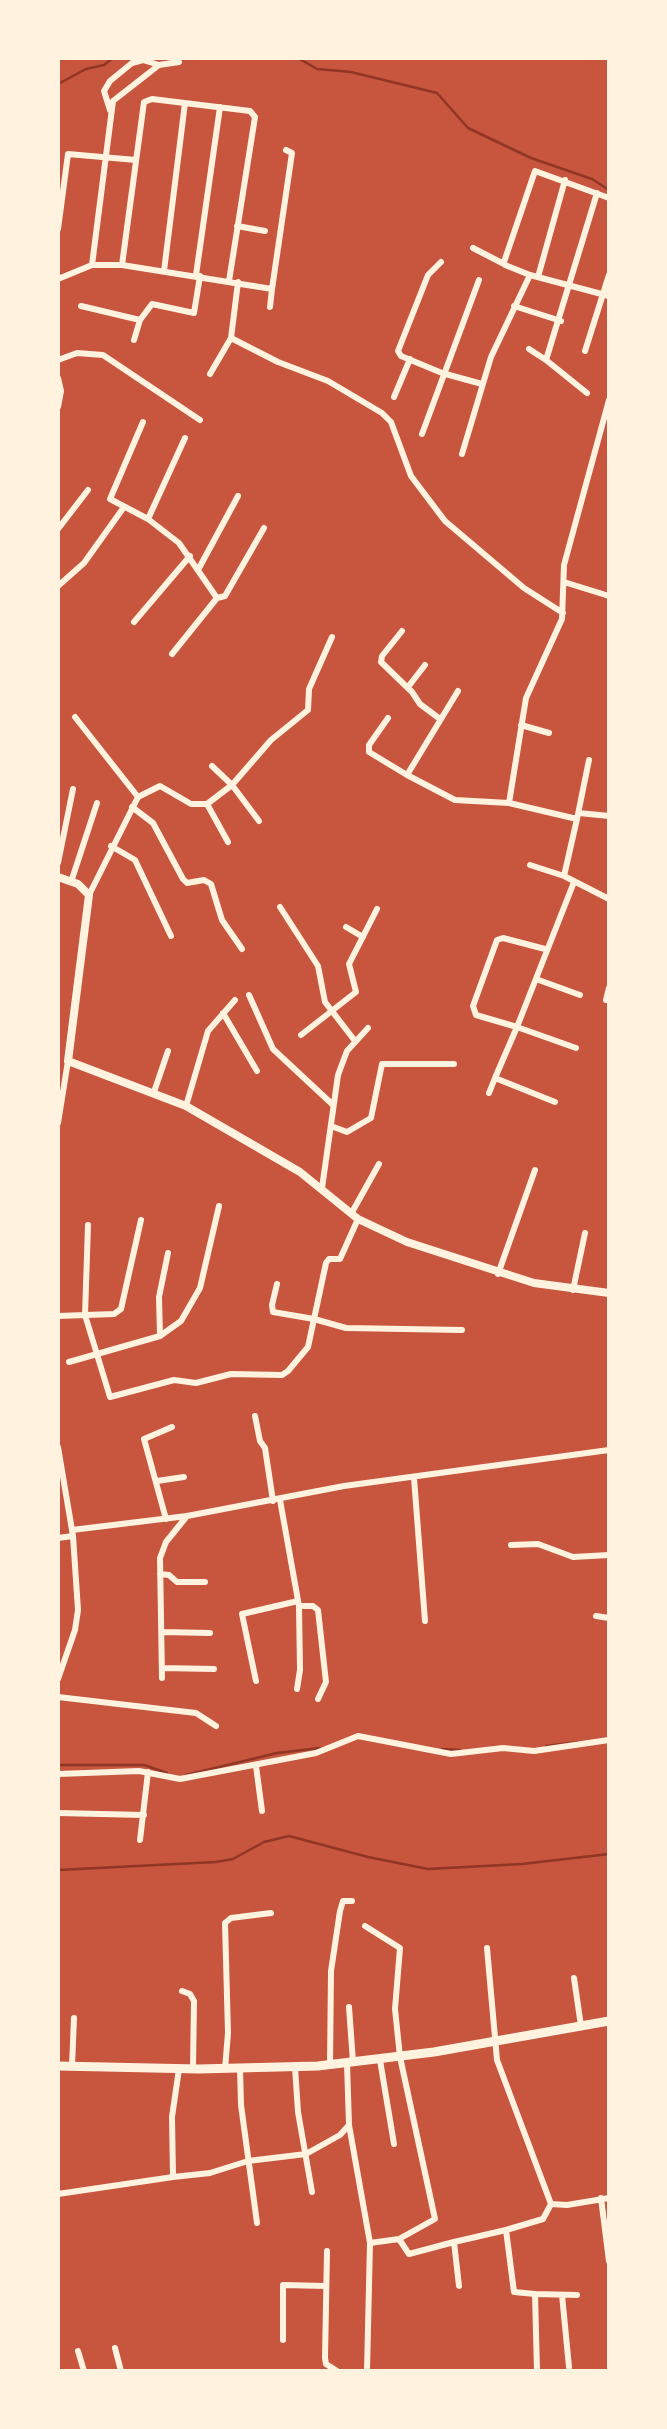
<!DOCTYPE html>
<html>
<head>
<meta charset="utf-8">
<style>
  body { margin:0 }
  #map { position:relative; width:667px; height:2429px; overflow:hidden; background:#c8553d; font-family:Ubuntu,sans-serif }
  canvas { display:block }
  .frame { position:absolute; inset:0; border:60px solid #fff3e0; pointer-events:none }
</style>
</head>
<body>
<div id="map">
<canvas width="667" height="2429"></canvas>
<div class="frame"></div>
</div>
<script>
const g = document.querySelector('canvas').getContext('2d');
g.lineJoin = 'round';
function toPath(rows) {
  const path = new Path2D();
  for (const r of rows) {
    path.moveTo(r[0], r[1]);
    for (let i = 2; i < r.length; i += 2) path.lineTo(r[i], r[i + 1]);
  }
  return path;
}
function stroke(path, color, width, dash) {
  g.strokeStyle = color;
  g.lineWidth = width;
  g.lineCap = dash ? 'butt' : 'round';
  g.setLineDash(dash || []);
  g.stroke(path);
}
stroke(toPath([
  [298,58,317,69,351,72,437,93,468,128,531,158,592,179,609,190],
  [58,84,86,69,104,65,113,58],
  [546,1746,578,1742],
  [442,1749,460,1750],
  [58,1765,144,1765,167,1773],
  [186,1775,277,1753,320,1748],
  [58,1870,216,1862,233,1859,264,1842,289,1836,368,1857,428,1869,522,1864,609,1854]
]), '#8f3625', 2.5);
stroke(toPath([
  [110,110,104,91,110,81,132,63,143,60,159,65],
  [609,198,535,171,504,262,505,265,530,275,609,296],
  [237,226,265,231],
  [58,229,68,154,136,160],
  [473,248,504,264],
  [441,262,428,275,398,351,401,356,442,373,482,384],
  [92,265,113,101,159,65,179,62],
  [122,265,144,102,152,99,250,111,255,117,229,281],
  [164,271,185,103],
  [196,275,220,107],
  [538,277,565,180],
  [58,279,92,265,122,265,272,289,270,307],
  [272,289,292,153,286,150],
  [81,306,140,320],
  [514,306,561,321],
  [231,338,278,362,328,381,382,413,391,422,411,476,445,521,524,588,563,613],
  [134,340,140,320,152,304,194,313,200,276],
  [529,349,546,360],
  [585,351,609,275],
  [58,360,77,353,103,355,200,420],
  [210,374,231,338,238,282],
  [58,378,61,391,58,407],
  [587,393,546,360,597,193],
  [394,397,410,359],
  [143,422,110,499,148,519,179,543,217,598,225,596,264,528],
  [422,434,479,280],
  [462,454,491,357,530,275],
  [148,519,185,438],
  [58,529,88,490],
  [198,570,238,496],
  [564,582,609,596],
  [58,586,84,563,124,507],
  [134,622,190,556],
  [402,631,382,656,381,662,412,692,420,704,440,719],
  [172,654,217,598],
  [408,687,425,665],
  [458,691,407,775,455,800,509,803,577,819,564,876,609,899],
  [75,717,138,797],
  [388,718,369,745,369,752,407,775],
  [521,725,549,733],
  [212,766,232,785,259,821],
  [509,803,526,698,562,619,564,565,609,400],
  [207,804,228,842],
  [132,807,153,823,183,879,187,883,204,880,211,884,222,920,242,949],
  [579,813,609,816],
  [577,819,589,760],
  [111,846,135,860,171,936],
  [58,863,73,789],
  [530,865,564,876],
  [71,882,97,803],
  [89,895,138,797,160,786,191,804,207,804,232,785,271,740,308,710,309,689,332,637],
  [280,907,318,966,325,1002,355,1041],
  [346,927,363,937],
  [545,949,503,938,497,940,473,1006,476,1015,517,1027,574,882],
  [536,979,580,995],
  [249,995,273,1049,332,1104],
  [606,1000,609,988],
  [223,1013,257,1071],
  [301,1035,356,992,349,964,377,909],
  [154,1092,168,1051],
  [489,1093,495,1078],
  [555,1102,495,1078,517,1027,576,1048],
  [186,1106,208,1031,235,1000],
  [58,1123,68,1061],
  [331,1126,347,1132,371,1118,382,1064,454,1064],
  [322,1188,338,1075,347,1051,368,1028],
  [351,1214,379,1164],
  [358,1219,340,1259,329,1259,326,1263,314,1319,346,1328,462,1330],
  [88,1225,85,1315,110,1397,174,1380,196,1383,231,1374,282,1375,288,1371,308,1347,314,1319,273,1312,272,1305,277,1284],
  [498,1274,535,1170],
  [573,1290,585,1233],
  [58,1316,114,1314,121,1309,141,1220],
  [160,1336,159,1297,168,1253],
  [69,1362,160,1336,181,1321,200,1288,219,1206],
  [255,1416,260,1441,265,1448,273,1501],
  [58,1447,73,1536,78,1610,75,1630,58,1679],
  [414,1478,425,1621],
  [157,1481,184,1477],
  [280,1500,299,1606,300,1670,297,1689],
  [166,1519,144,1439,172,1427],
  [72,1530,187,1516,344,1486,609,1450],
  [58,1538,73,1536],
  [511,1545,538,1544,573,1557,609,1555],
  [160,1574,169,1575,177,1582,205,1582],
  [299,1606,313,1606,318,1610,326,1682,318,1699],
  [596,1616,609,1618],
  [162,1632,210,1633],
  [162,1668,214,1669],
  [162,1678,160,1558,166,1542,187,1516],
  [256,1681,242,1614,298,1601],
  [58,1697,196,1713,216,1726],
  [256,1766,262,1811],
  [58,1774,139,1771,180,1779,316,1753,358,1736,451,1754,503,1748,534,1751,609,1740],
  [58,1813,144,1815],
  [140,1840,148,1772],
  [365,1926,400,1948,395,2009,400,2057,435,2219,399,2239,370,2243],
  [487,1948,497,2060,551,2204],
  [574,1978,581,2026],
  [182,1991,190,1994,194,2001,193,2069],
  [349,2007,353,2062],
  [380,2060,394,2144],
  [347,2063,349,2125,370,2243,367,2371],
  [330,2065,331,1971,340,1911,343,1901,352,1901],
  [72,2066,74,2018],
  [295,2067,298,2112,312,2192],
  [240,2068,241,2105,257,2223],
  [179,2069,172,2117,173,2177,210,2173,248,2161,306,2154,340,2135,349,2125],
  [225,2069,228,2033,225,1923,231,1918,271,1913],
  [58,2194,173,2177],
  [601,2198,609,2261],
  [551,2204,567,2205,609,2198],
  [399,2239,409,2254,454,2242,459,2286],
  [454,2242,506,2230],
  [327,2251,325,2358,326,2364,337,2371],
  [535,2294,514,2292,506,2230,543,2219,551,2204],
  [562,2295,569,2367],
  [283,2340,283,2285,326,2286],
  [115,2348,121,2371],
  [78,2351,84,2371],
  [537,2371,535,2294,577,2295]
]), '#fff3e0', 6);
stroke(toPath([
  [58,877,78,884,89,895,68,1061,186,1106,300,1172,358,1219,407,1242,534,1283,609,1293]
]), '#fff3e0', 8);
stroke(toPath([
  [58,2066,199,2069,318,2066,434,2052,609,2021]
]), '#fff3e0', 9);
</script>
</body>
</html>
